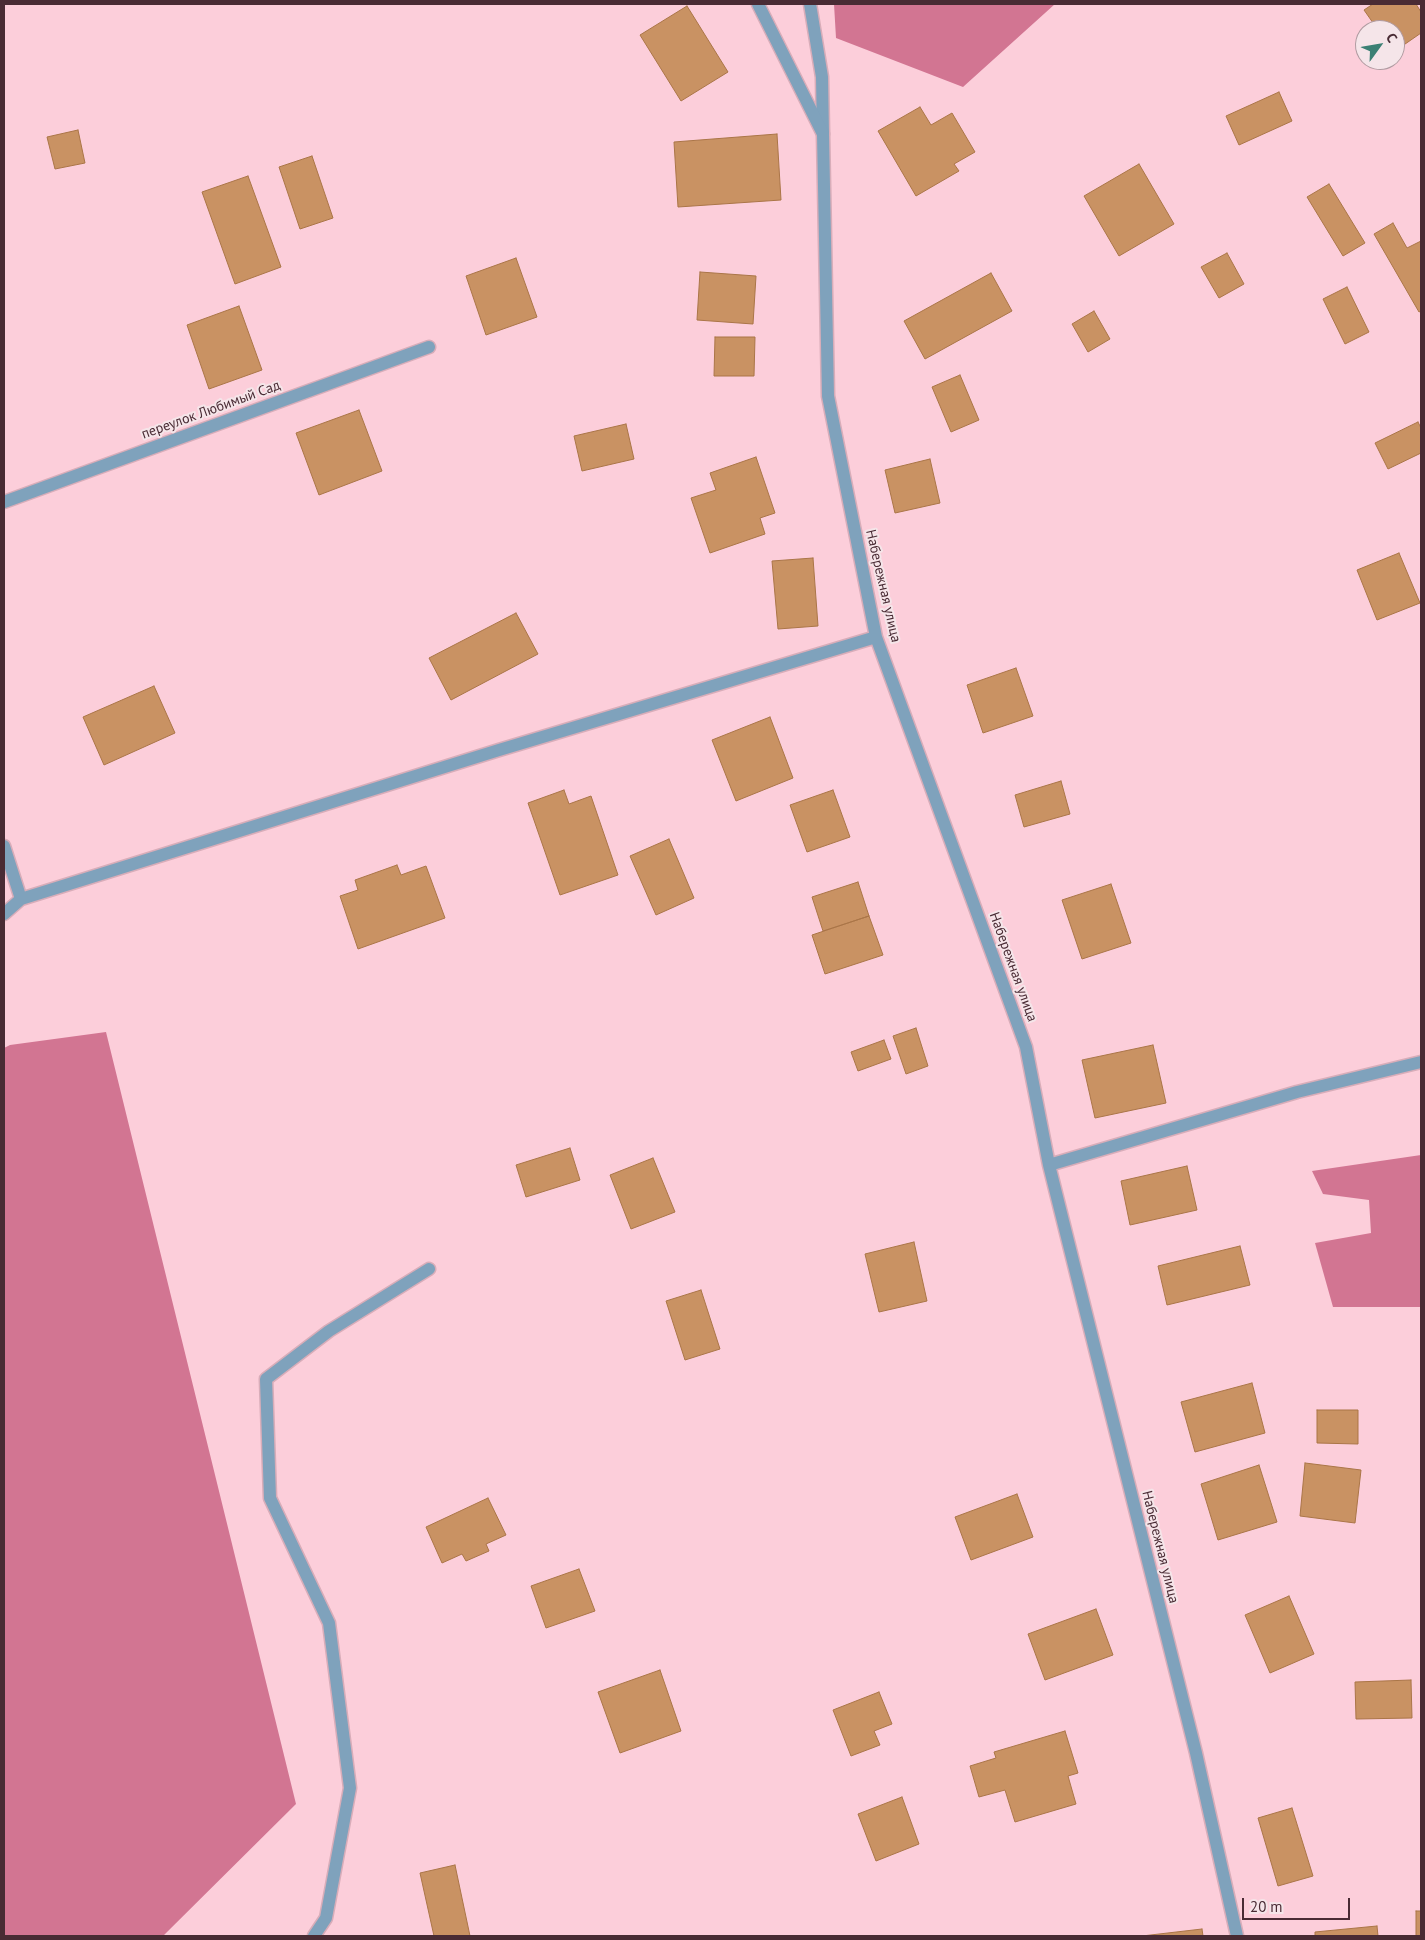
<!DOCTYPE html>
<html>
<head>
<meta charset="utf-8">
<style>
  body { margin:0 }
  #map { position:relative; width:1425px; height:1940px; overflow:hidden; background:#fcceda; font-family:"PT Sans",sans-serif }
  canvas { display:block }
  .frame { position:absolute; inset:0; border:5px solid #492b34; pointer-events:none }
  .north { position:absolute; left:1355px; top:20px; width:50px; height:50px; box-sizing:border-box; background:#f5e5e9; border:1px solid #b09ba1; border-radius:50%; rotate:58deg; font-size:14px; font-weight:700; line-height:20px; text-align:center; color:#492b34 }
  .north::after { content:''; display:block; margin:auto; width:18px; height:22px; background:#3b8074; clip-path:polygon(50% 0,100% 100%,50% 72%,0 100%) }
  .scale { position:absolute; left:1242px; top:1898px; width:108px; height:22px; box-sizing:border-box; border:2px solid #492b34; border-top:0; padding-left:6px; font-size:15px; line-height:18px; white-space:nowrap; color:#492b34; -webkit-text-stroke:4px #f5e5e9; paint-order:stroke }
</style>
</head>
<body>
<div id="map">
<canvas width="1425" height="1940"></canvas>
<div class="frame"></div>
<div class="north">С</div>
<div class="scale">20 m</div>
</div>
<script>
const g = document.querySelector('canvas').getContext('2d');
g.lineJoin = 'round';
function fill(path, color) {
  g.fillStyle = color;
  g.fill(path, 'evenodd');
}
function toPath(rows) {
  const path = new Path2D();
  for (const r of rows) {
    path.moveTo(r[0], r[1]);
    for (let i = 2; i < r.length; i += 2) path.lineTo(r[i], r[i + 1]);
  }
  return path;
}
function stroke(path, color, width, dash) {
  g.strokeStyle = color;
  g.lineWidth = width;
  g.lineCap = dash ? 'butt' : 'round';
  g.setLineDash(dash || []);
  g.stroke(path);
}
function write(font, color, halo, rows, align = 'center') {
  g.font = font + ' "PT Sans",sans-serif';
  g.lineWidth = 4;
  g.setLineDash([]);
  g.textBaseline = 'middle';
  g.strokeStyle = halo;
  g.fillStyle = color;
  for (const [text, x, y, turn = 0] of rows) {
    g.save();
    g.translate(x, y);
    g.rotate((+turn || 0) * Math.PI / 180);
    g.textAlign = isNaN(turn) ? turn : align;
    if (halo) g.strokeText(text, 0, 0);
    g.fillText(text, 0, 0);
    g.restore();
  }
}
fill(toPath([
  [834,4,1055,4,963,87,836,38],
  [106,1032,296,1804,163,1936,4,1936,4,1048,10,1045],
  [1421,1155,1421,1307,1333,1307,1315,1243,1371,1233,1369,1200,1323,1194,1312,1171]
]), '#d27592');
const building = toPath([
  [1373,4,1416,4,1421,12,1421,33,1395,51,1395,30,1378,30,1364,10,1373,4],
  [687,6,728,72,681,101,640,35,687,6],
  [1279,92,1292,121,1239,145,1226,116,1279,92],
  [920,107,931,125,952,113,975,152,954,164,959,171,916,196,878,131,920,107],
  [78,130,85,163,55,169,47,137,78,130],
  [777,134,781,200,678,207,674,142,777,134],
  [312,156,333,218,300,229,279,167,312,156],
  [1139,164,1174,224,1119,256,1084,196,1139,164],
  [248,176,281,267,235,284,202,192,248,176],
  [1329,184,1365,243,1343,256,1307,197,1329,184],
  [1393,223,1407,248,1421,241,1421,311,1419,312,1374,234,1393,223],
  [1227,253,1244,284,1219,298,1201,267,1227,253],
  [516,258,537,317,486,335,466,276,516,258],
  [700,272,756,276,753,324,697,320,700,272],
  [991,273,1012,311,925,359,904,321,991,273],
  [1347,287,1369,332,1345,344,1323,299,1347,287],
  [239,306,262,370,209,389,187,325,239,306],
  [1094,311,1110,339,1088,352,1072,324,1094,311],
  [715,337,755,337,754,376,714,376,715,337],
  [960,375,979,420,951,432,932,387,960,375],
  [359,410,382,471,319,495,296,433,359,410],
  [1418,422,1421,428,1421,453,1388,469,1375,443,1418,422],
  [626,424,634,459,582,471,574,436,626,424],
  [756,457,775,513,760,518,765,534,710,553,691,498,716,490,710,473,756,457],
  [930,459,940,503,895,513,885,470,930,459],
  [1399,553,1420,603,1377,620,1357,570,1399,553],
  [813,558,818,626,778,629,772,561,813,558],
  [516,613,538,654,451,700,429,658,516,613],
  [1016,668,1033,716,983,733,967,685,1016,668],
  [154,686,175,733,104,765,83,717,154,686],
  [770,717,793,778,736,801,712,740,770,717],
  [1061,781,1070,814,1024,827,1015,795,1061,781],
  [564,790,569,804,591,796,618,875,560,895,528,803,564,790],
  [833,790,850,837,807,852,790,805,833,790],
  [669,839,694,898,656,915,630,856,669,839],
  [397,865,401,875,426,866,445,918,358,949,340,896,358,890,355,880,397,865],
  [858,882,869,916,823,931,812,897,858,882],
  [1111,884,1131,943,1082,959,1062,900,1111,884],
  [869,916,883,955,825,974,812,935,869,916],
  [916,1028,928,1066,906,1074,893,1036,916,1028],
  [884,1040,891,1059,858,1071,851,1052,884,1040],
  [1153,1045,1166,1103,1095,1118,1082,1060,1153,1045],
  [570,1148,580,1180,526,1197,516,1165,570,1148],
  [653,1158,675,1212,631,1229,610,1175,653,1158],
  [1187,1166,1197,1210,1130,1225,1121,1181,1187,1166],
  [914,1242,927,1301,879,1312,865,1254,914,1242],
  [1240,1246,1250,1285,1167,1305,1158,1266,1240,1246],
  [701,1290,720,1349,685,1360,666,1301,701,1290],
  [1252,1383,1265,1433,1195,1452,1181,1402,1252,1383],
  [1317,1410,1358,1410,1358,1444,1317,1443,1317,1410],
  [1305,1463,1361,1470,1355,1523,1300,1516,1305,1463],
  [1259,1465,1277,1522,1218,1540,1201,1484,1259,1465],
  [1017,1494,1033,1537,971,1560,955,1517,1017,1494],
  [488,1498,506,1535,486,1544,489,1551,466,1561,462,1554,442,1563,426,1527,488,1498],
  [579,1569,595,1611,546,1628,531,1586,579,1569],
  [1289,1596,1314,1654,1270,1673,1245,1615,1289,1596],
  [1096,1609,1113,1655,1045,1680,1028,1634,1096,1609],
  [660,1670,681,1731,620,1753,598,1692,660,1670],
  [1411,1680,1412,1718,1356,1719,1355,1682,1411,1680],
  [879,1692,892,1724,874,1731,880,1745,851,1756,833,1710,879,1692],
  [1065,1731,1078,1773,1068,1776,1076,1804,1015,1822,1005,1790,979,1797,970,1766,996,1758,994,1752,1065,1731],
  [902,1797,919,1844,876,1861,858,1814,902,1797],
  [1292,1808,1313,1876,1278,1886,1258,1818,1292,1808],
  [455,1865,470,1936,434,1936,420,1873,455,1865],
  [1416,1911,1421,1911,1421,1936,1416,1936,1416,1911],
  [1377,1926,1378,1936,1315,1936,1315,1932,1377,1926],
  [1202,1929,1203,1936,1142,1936,1202,1929]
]);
fill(building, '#c99263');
stroke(building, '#aa7547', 1);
const lane = toPath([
  [810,4,822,77,823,134],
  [314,1936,326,1918,350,1788,329,1623,270,1498,266,1379,329,1331,429,1269]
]);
const street = toPath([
  [758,4,823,134,828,396,876,637,1026,1047,1049,1165,1196,1753,1237,1936],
  [4,502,429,347],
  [4,846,21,899],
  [4,914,21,899,499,750,876,637],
  [1049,1165,1297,1092,1421,1062]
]);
stroke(lane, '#d8adb9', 15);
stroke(street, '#d8adb9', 15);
stroke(lane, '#7fa2bc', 12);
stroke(street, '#7fa2bc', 12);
write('14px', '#492b34', '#f5e5e9', [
  ["переулок Любимый Сад",211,410,-20],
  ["Набережная улица",883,586,77],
  ["Набережная улица",1013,967,70],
  ["Набережная улица",1160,1547,76]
]);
</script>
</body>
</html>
